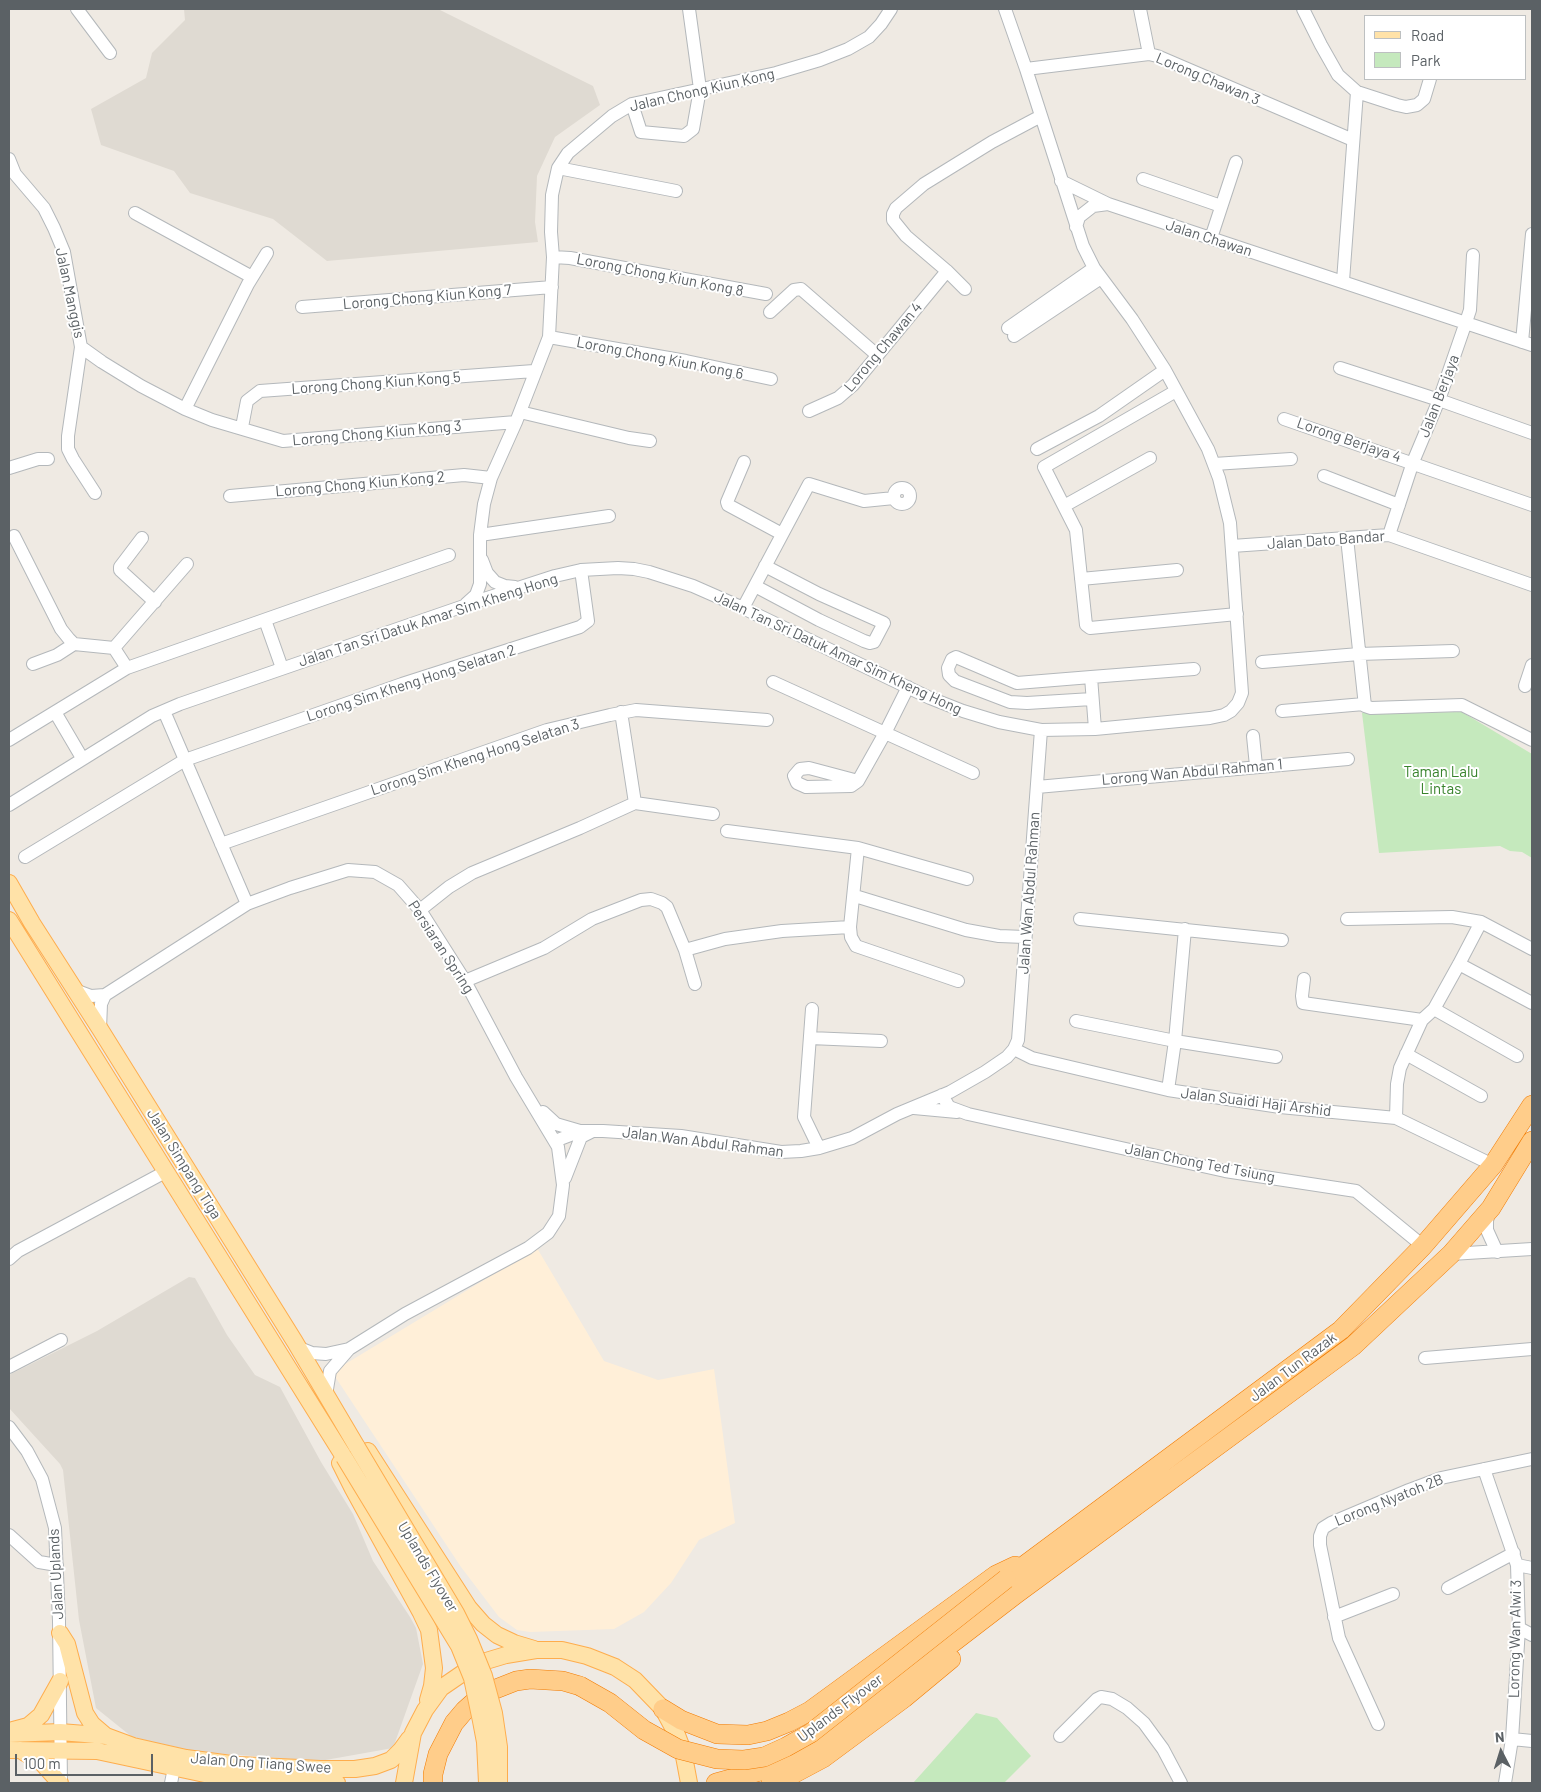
<!DOCTYPE html>
<html>
<head>
<meta charset="utf-8">
<style>
  body { margin:0 }
  #map { position:relative; width:1541px; height:1792px; overflow:hidden; background:#efeae3; font-family:Barlow,sans-serif }
  canvas { display:block }
  .frame { position:absolute; inset:0; border:10px solid #5b6165; pointer-events:none }
  .legend { position:absolute; left:1364px; top:15px; width:162px; height:65px; box-sizing:border-box; background:#fff; border:1px solid #bdc0c1; margin:0; padding:6px 9px; list-style:none; font-size:15px; color:#5b6165 }
  .legend li { display:flex; align-items:center; gap:10px; height:25px }
  .legend b { width:25px; border:1px solid #bdc0c1 }
  .north { position:absolute; left:1476px; top:1727px; width:50px; height:50px; -webkit-text-stroke:4px #fff; paint-order:stroke; rotate:355deg; font-size:14px; font-weight:700; line-height:20px; text-align:center; color:#5b6165 }
  .north::after { content:''; display:block; margin:auto; width:18px; height:22px; background:#5b6165; clip-path:polygon(50% 0,100% 100%,50% 72%,0 100%) }
  .scale { position:absolute; left:15px; top:1754px; width:138px; height:22px; box-sizing:border-box; border:2px solid #5b6165; border-top:0; padding-left:6px; font-size:15px; line-height:18px; white-space:nowrap; color:#5b6165; -webkit-text-stroke:4px #fff; paint-order:stroke }
</style>
</head>
<body>
<div id="map">
<canvas width="1541" height="1792"></canvas>
<div class="frame"></div>
<ul class="legend">
<li><b style="height:6px;background:#ffe2a8"></b>Road</li>
<li><b style="height:14px;background:#c5e9bd"></b>Park</li>
</ul>
<div class="north">N</div>
<div class="scale">100 m</div>
</div>
<script>
const g = document.querySelector('canvas').getContext('2d');
g.lineJoin = 'round';
function fill(path, color) {
  g.fillStyle = color;
  g.fill(path, 'evenodd');
}
function toPath(rows) {
  const path = new Path2D();
  for (const r of rows) {
    if (r.length === 3) {
      path.moveTo(r[0] + r[2], r[1]);
      path.arc(r[0], r[1], r[2], 0, 2 * Math.PI);
      continue;
    }
    path.moveTo(r[0], r[1]);
    for (let i = 2; i < r.length; i += 2) path.lineTo(r[i], r[i + 1]);
  }
  return path;
}
function stroke(path, color, width, dash) {
  g.strokeStyle = color;
  g.lineWidth = width;
  g.lineCap = dash ? 'butt' : 'round';
  g.setLineDash(dash || []);
  g.stroke(path);
}
function write(font, color, halo, rows, align = 'center') {
  g.font = font + ' Barlow,sans-serif';
  g.lineWidth = 4;
  g.setLineDash([]);
  g.textBaseline = 'middle';
  g.strokeStyle = halo;
  g.fillStyle = color;
  for (const [text, x, y, turn = 0] of rows) {
    g.save();
    g.translate(x, y);
    g.rotate((+turn || 0) * Math.PI / 180);
    g.textAlign = isNaN(turn) ? turn : align;
    if (halo) g.strokeText(text, 0, 0);
    g.fillText(text, 0, 0);
    g.restore();
  }
}
fill(toPath([
  [537,1248,604,1361,658,1380,714,1369,735,1523,699,1540,671,1583,644,1612,614,1629,530,1632,517,1630,499,1617,461,1567,332,1372]
]), '#ffefd8');
fill(toPath([
  [184,9,438,9,593,86,600,105,555,137,537,176,535,222,538,242,327,261,273,219,190,193,174,171,101,145,91,109,146,78,152,53,185,20],
  [189,1277,195,1278,227,1335,255,1375,280,1387,321,1462,353,1514,373,1561,410,1617,416,1628,423,1664,393,1748,320,1761,198,1752,132,1737,96,1708,79,1620,63,1470,60,1464,9,1408,9,1375,97,1331]
]), '#dfdad2');
fill(toPath([
  [1462,712,1532,754,1532,858,1522,852,1510,851,1500,846,1379,853,1362,713],
  [976,1713,997,1718,1031,1756,1004,1783,913,1783]
]), '#c5e9bd');
const minor = toPath([
  [77,9,110,53],
  [1140,9,1149,54],
  [1303,9,1321,45,1338,75,1357,92,1397,105,1406,107,1417,105,1424,99,1430,79],
  [1026,69,1149,54,1157,56,1353,140],
  [632,104,641,132,684,136,693,129,700,89,689,9],
  [9,159,15,174,44,208,54,228,64,252,81,347,68,436,68,449,73,459,95,493],
  [558,168,676,191],
  [1143,179,1221,206],
  [1061,181,1108,204,1532,345],
  [135,213,252,277],
  [1076,227,1079,217,1093,206,1108,204],
  [1211,238,1236,162],
  [553,257,570,258,766,294],
  [1343,281,1357,92],
  [965,289,947,271,906,236,893,220,893,214,896,208,924,184,992,142,1041,116],
  [302,307,552,287],
  [770,312,794,290,801,289,877,355],
  [1008,328,1094,268],
  [1014,336,1101,278],
  [549,337,686,361,771,379],
  [1522,342,1532,234],
  [81,347,102,362,141,386,185,409,212,420,283,441,516,422],
  [1340,368,1439,400,1532,433],
  [1176,391,1044,467,1076,530,1086,625,1090,628,1237,614],
  [185,409,248,284,267,253],
  [809,411,838,398,853,385,947,271],
  [520,412,629,438,650,441],
  [1284,419,1532,505],
  [242,427,247,401,260,391,534,371],
  [1037,449,1099,416,1165,370],
  [744,462,727,502,728,505,782,534],
  [1214,464,1291,459],
  [9,468,38,459,48,459],
  [1324,476,1399,505],
  [902,496,8],
  [230,496,464,475,491,478],
  [1064,506,1150,458],
  [480,535,609,516],
  [1389,535,1413,462,1439,400,1466,322,1470,310,1473,255],
  [14,536,61,629,69,639,74,644,114,648,127,668],
  [142,538,120,567,120,570,155,602],
  [1347,538,1365,706,1371,708,1462,705,1532,740],
  [1232,546,1389,535,1532,585],
  [482,560,487,573,495,582,505,586,515,587],
  [1081,579,1177,570],
  [755,586,819,620,864,641,870,643,874,642,884,623,819,594,765,566],
  [466,604,476,595,480,584,480,535,484,504,491,478,516,422,549,337,553,257,551,232,552,195,558,168,568,153,612,116,632,104,776,73,820,60,848,49,869,37,881,24,891,9],
  [743,608,809,484,864,501,894,498],
  [265,620,282,668],
  [114,648,187,564],
  [1262,662,1359,654,1453,651],
  [33,664,57,655,74,644],
  [1091,677,1017,683,956,657,952,659,948,668,949,675,955,681,1010,702,1027,703,1092,699],
  [773,682,973,773],
  [1525,686,1532,665],
  [164,711,247,904],
  [1282,711,1364,704],
  [55,712,82,758],
  [1095,729,1091,677,1194,669],
  [1253,736,1256,766],
  [9,740,127,668,449,555],
  [858,781,809,768,800,769,794,776,797,783,806,787,851,786,858,781,885,733,908,687],
  [1037,787,1348,759],
  [635,803,713,814],
  [9,805,152,716,180,704,487,598,555,576,581,570,618,568,634,569,649,572,693,586,743,608,930,698,963,711,999,722,1041,730,1095,729,1210,718,1224,715,1231,711,1238,703,1242,693,1230,523,1219,478,1208,449,1165,370,1132,319,1094,268,1083,246,1026,69,1005,9],
  [727,831,858,848,967,879],
  [221,844,547,730,610,715,636,710,767,720],
  [858,848,850,927,851,937,856,946,958,981],
  [25,857,185,760,402,684,580,627,588,621,581,570],
  [855,896,966,930,999,936,1025,937],
  [420,910,449,887,472,873,580,828,635,803,621,712],
  [1080,919,1282,940],
  [1347,919,1452,917,1481,922,1532,949],
  [685,950,725,939,782,931,850,927],
  [1459,964,1532,1003],
  [1304,979,1302,996,1303,1003,1422,1020],
  [465,981,544,948,592,919,641,900,651,899,662,903,667,907,685,950,695,984],
  [75,990,91,996,105,995,247,904,290,888,348,870,375,872,398,885,420,910,465,981,516,1077,558,1147,563,1185,559,1216,548,1233,528,1248,405,1314,349,1349,330,1371,326,1395],
  [812,1009,804,1117,819,1148],
  [1434,1009,1517,1056],
  [1076,1021,1175,1041,1276,1057],
  [100,1029,101,1004,105,995],
  [810,1038,881,1041],
  [1014,1049,1032,1058,1168,1090,1280,1107,1396,1118,1493,1165],
  [1406,1054,1481,1096],
  [1168,1090,1175,1041,1185,929],
  [942,1095,949,1107,968,1114,1225,1171,1356,1191,1423,1246],
  [914,1108,957,1112],
  [543,1112,556,1124,580,1131],
  [1396,1118,1397,1084,1400,1068,1422,1020,1434,1009,1459,964,1481,922],
  [555,1141,581,1131,603,1131,681,1136,781,1152,801,1151,819,1148,852,1138,897,1114,950,1092,985,1072,1007,1057,1014,1049,1018,1040,1041,730],
  [565,1178,581,1137,591,1132],
  [1489,1212,1487,1221,1487,1230,1497,1252],
  [1451,1254,1532,1249],
  [9,1259,18,1251,167,1171],
  [297,1345,302,1349,312,1353,326,1354,349,1349],
  [1425,1358,1532,1349],
  [9,1367,61,1340],
  [9,1427,27,1451,42,1479,55,1528,59,1621,61,1783],
  [1484,1469,1517,1565,1519,1628,1512,1739,1505,1783],
  [9,1535,39,1562,57,1565],
  [1517,1565,1532,1568],
  [1448,1588,1514,1553],
  [1334,1617,1393,1594],
  [1519,1628,1532,1635],
  [1378,1724,1339,1638,1320,1545,1320,1536,1323,1528,1331,1523,1409,1490,1441,1478,1532,1459],
  [1060,1736,1097,1699,1101,1697,1112,1699,1127,1708,1144,1723,1163,1749,1181,1783],
  [1512,1739,1532,1741],
  [171,1783,174,1768]
]);
const major = toPath([
  [9,883,32,923,100,1029,295,1342,357,1447],
  [9,920,344,1457],
  [368,1451,469,1608,483,1624,497,1635,514,1643,534,1649],
  [340,1463,353,1489,421,1613,429,1630,434,1668,432,1686,428,1700],
  [60,1633,67,1644,85,1713,92,1724,106,1736],
  [13,1730,28,1726,41,1715,60,1681],
  [9,1734,60,1732,85,1734,106,1736,133,1746,186,1758,239,1765,320,1769,355,1769,375,1766,391,1760,401,1750,409,1739],
  [9,1750,97,1751,228,1779,337,1783],
  [20,1750,42,1763,60,1783],
  [404,1783,413,1733,425,1710,441,1688,476,1664,506,1655,536,1650,562,1650,587,1656,615,1667,635,1680,663,1709,677,1735,683,1751,689,1783]
]);
const highway = toPath([
  [1006,1579,1341,1330,1423,1246,1493,1165,1532,1105],
  [663,1709,681,1720,717,1734,748,1735,767,1731,789,1722,810,1711,996,1575,1015,1566],
  [433,1783,433,1774,438,1754,454,1723,465,1710,483,1694,516,1681,530,1679,563,1681,580,1686],
  [716,1783,775,1767,790,1761,818,1746,1016,1594,1353,1346,1451,1254,1491,1208,1532,1141],
  [771,1783,793,1774,823,1758,904,1698,951,1659]
]);
stroke(minor, '#b4b8bb', 14);
stroke(major, '#fead4d', 18);
stroke(highway, '#f27b00', 20);
stroke(minor, '#fff', 12);
stroke(major, '#ffe2a8', 16);
stroke(highway, '#ffcd8a', 19);
const majorBridge = toPath([
  [357,1447,456,1613,469,1639,484,1676,494,1713,499,1747,499,1783],
  [344,1457,459,1646,472,1678,481,1721,485,1742,487,1783]
]);
const highwayBridge = toPath([
  [580,1686,610,1703,644,1730,678,1749,717,1759,744,1760,764,1757,786,1747,811,1733,1006,1579]
]);
stroke(majorBridge, '#fead4d', 18, []);
stroke(highwayBridge, '#f27b00', 20, []);
stroke(majorBridge, '#ffe2a8', 16);
stroke(highwayBridge, '#ffcd8a', 19);
write('15px', '#5b6165', '#fff', [
  ["Lorong Chawan 3",1208,79,23],
  ["Jalan Chong Kiun Kong",702,90,-13],
  ["Jalan Chawan",1209,238,18],
  ["Lorong Chong Kiun Kong 8",660,275,11],
  ["Jalan Manggis",70,293,78],
  ["Lorong Chong Kiun Kong 7",427,297,-5],
  ["Lorong Chawan 4",883,347,-50],
  ["Lorong Chong Kiun Kong 6",660,358,11],
  ["Lorong Chong Kiun Kong 5",376,383,-4],
  ["Jalan Berjaya",1439,396,-69],
  ["Lorong Chong Kiun Kong 3",377,433,-5],
  ["Lorong Berjaya 4",1349,440,19],
  ["Lorong Chong Kiun Kong 2",360,484,-5],
  ["Jalan Dato Bandar",1326,540,-4],
  ["Jalan Tan Sri Datuk Amar Sim Kheng Hong",428,620,-18],
  ["Jalan Tan Sri Datuk Amar Sim Kheng Hong",838,653,25],
  ["Lorong Sim Kheng Hong Selatan 2",411,683,-18],
  ["Lorong Sim Kheng Hong Selatan 3",475,757,-18],
  ["Lorong Wan Abdul Rahman 1",1192,772,-5],
  ["Jalan Wan Abdul Rahman",1029,893,-86],
  ["Persiaran Spring",441,947,57],
  ["Jalan Suaidi Haji Arshid",1256,1102,7],
  ["Jalan Wan Abdul Rahman",703,1142,7],
  ["Jalan Chong Ted Tsiung",1200,1163,11],
  ["Jalan Simpang Tiga",184,1164,58],
  ["Jalan Tun Razak",1293,1367,-37],
  ["Lorong Nyatoh 2B",1389,1500,-22],
  ["Uplands Flyover",428,1567,59],
  ["Jalan Uplands",56,1574,-93],
  ["Lorong Wan Alwi 3",1515,1639,-89],
  ["Uplands Flyover",840,1708,-37],
  ["Jalan Ong Tiang Swee",261,1763,4]
]);
write('15px', '#38832c', '#fff', [
  ["Taman Lalu",1441,772],
  ["Lintas",1441,789]
]);
</script>
</body>
</html>
